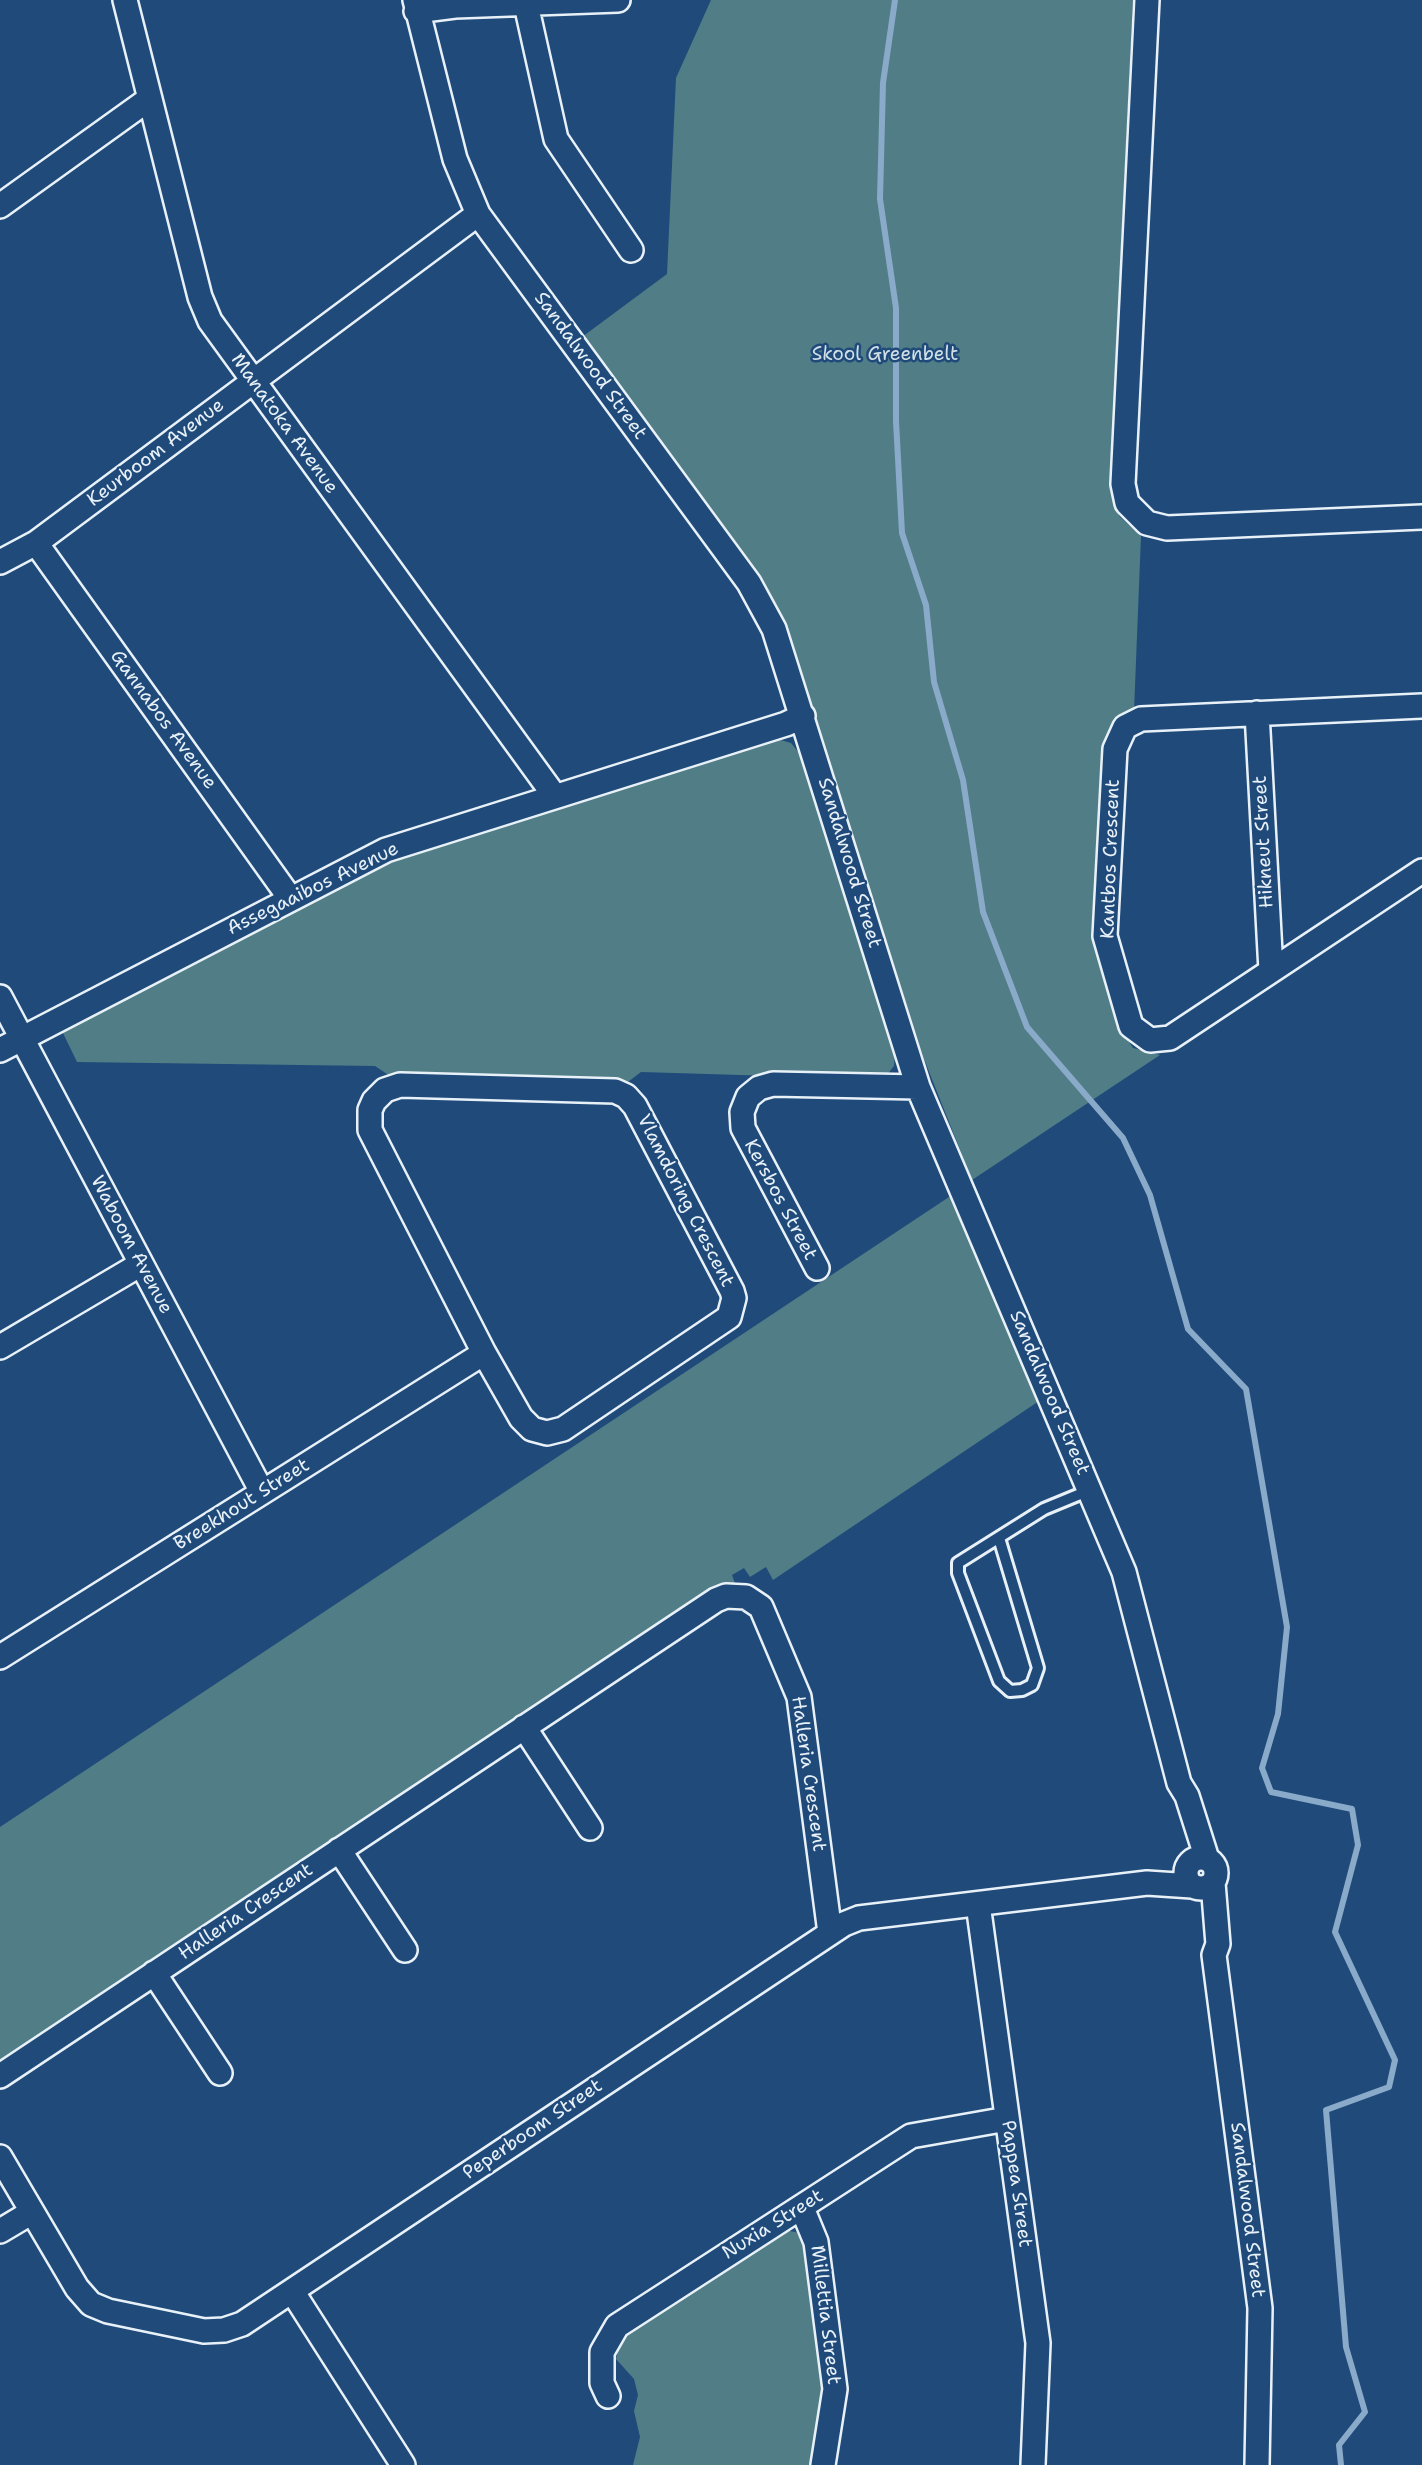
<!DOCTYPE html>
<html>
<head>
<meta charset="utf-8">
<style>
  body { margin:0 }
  canvas { display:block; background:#1f4a7a }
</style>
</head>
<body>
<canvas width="1422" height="2465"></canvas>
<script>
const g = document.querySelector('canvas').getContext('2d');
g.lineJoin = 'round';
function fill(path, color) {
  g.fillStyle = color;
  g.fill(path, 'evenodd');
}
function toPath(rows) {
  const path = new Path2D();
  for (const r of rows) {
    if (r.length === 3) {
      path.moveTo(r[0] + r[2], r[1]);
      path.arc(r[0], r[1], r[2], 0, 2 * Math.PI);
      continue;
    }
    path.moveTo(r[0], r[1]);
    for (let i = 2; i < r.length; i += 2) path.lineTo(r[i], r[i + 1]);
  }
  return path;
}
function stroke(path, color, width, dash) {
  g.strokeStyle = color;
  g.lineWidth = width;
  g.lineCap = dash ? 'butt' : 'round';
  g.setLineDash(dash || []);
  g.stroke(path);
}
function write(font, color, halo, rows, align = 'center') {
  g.font = font + ' "Shantell Sans",sans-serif';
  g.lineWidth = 5;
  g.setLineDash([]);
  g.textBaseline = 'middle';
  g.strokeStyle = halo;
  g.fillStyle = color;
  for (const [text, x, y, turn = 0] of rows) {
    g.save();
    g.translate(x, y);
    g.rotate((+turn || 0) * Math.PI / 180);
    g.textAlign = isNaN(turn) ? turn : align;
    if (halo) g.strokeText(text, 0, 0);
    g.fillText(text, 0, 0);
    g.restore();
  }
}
fill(toPath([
  [711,0,1133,0,1110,484,1114,507,1120,517,1141,536,1134,711,1119,721,1101,957,1118,1025,1133,1048,1160,1055,972,1180,924,1059,782,617,751,564,582,337,667,274,676,78],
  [777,739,791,743,804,759,895,1054,894,1066,886,1076,873,1079,641,1072,624,1085,393,1078,375,1066,77,1062,62,1031,381,863],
  [952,1195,1039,1401,773,1580,766,1567,750,1577,744,1568,732,1575,736,1586,0,2063,0,1827],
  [782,2230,796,2232,806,2243,825,2392,813,2465,633,2465,640,2437,634,2411,638,2395,634,2379,616,2359,620,2336]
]), '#517d86');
stroke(toPath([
  [895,0,883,83,880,199,896,308,896,421,902,533,926,605,934,682,963,780,983,912,1027,1027,1123,1138,1150,1195,1188,1329,1246,1389,1287,1627,1278,1714,1262,1768,1271,1792,1352,1809,1358,1845,1335,1932,1395,2060,1389,2087,1326,2110,1346,2347,1365,2412,1339,2445,1341,2465]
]), '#8aaac9', 6);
const lane = toPath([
  [999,1538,1038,1668,1032,1685,1022,1690,1010,1691,999,1681,958,1573,958,1563,1044,1509,1090,1490]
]);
const street = toPath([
  [125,0,200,297,210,321,554,795],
  [415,0,455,159,478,214,749,583,774,629,918,1087,1124,1572,1179,1783,1187,1796,1207,1859],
  [525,0,556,139,631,250],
  [1147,0,1123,484,1127,503,1147,523,1167,528,1422,517],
  [416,11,455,6,618,0],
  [0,206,149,99],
  [36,543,290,898],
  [0,562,36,543,478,214],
  [1422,706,1141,719,1125,727,1115,749,1105,936,1131,1026,1150,1040,1170,1038,1422,871],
  [1257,713,1271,971],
  [0,997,262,1492],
  [0,1050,386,850,786,724,803,716],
  [400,1085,615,1091,626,1096,635,1106,732,1291,734,1298,729,1317,563,1429,547,1433,532,1429,521,1418,484,1353,370,1130,370,1110,374,1101,385,1090,400,1085],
  [817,1268,743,1128,742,1112,748,1097,759,1088,773,1084,918,1087],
  [0,1347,141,1264],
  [0,1657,484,1353],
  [524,1727,590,1828],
  [339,1850,405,1950],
  [1201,1873,15],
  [1213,1883,1218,1944,1214,1955,1260,2308,1257,2465],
  [978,1904,1038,2343,1033,2465],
  [154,1973,220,2073],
  [0,2076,716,1600,726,1596,746,1597,761,1607,799,1697,830,1933],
  [0,2157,77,2288,91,2304,108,2311,204,2331,224,2330,242,2324,844,1924,859,1918,1147,1883,1192,1886],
  [802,2208,816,2242,835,2389,823,2465],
  [0,2231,32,2212],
  [292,2291,403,2465],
  [608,2396,602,2383,602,2352,617,2326,911,2136,1007,2119]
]);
stroke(lane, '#e8f1f8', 16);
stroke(street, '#e8f1f8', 28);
stroke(lane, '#1f4a7a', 10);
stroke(street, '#1f4a7a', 23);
write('19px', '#d1e0e7', '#1f4a7a', [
  ["Skool Greenbelt",885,355]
]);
write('19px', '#e8f1f8', '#1f4a7a', [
  ["Sandalwood Street",590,366,54],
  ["Manatoka Avenue",284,424,54],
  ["Keurboom Avenue",156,453,-37],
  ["Gannabos Avenue",163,720,54],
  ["Hikneut Street",1264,842,-93],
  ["Kantbos Crescent",1111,859,-88],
  ["Sandalwood Street",849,863,73],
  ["Assegaaibos Avenue",313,889,-26],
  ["Kersbos Street",780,1200,62],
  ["Vlamdoring Crescent",685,1201,63],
  ["Waboom Avenue",131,1245,62],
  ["Sandalwood Street",1049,1393,67],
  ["Breekhout Street",242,1505,-32],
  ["Halleria Crescent",808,1774,82],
  ["Halleria Crescent",246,1912,-34],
  ["Peperboom Street",533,2130,-34],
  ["Pappea Street",1016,2184,82],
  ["Sandalwood Street",1247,2210,83],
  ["Nuxia Street",773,2225,-32],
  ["Millettia Street",825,2315,83]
]);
</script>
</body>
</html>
